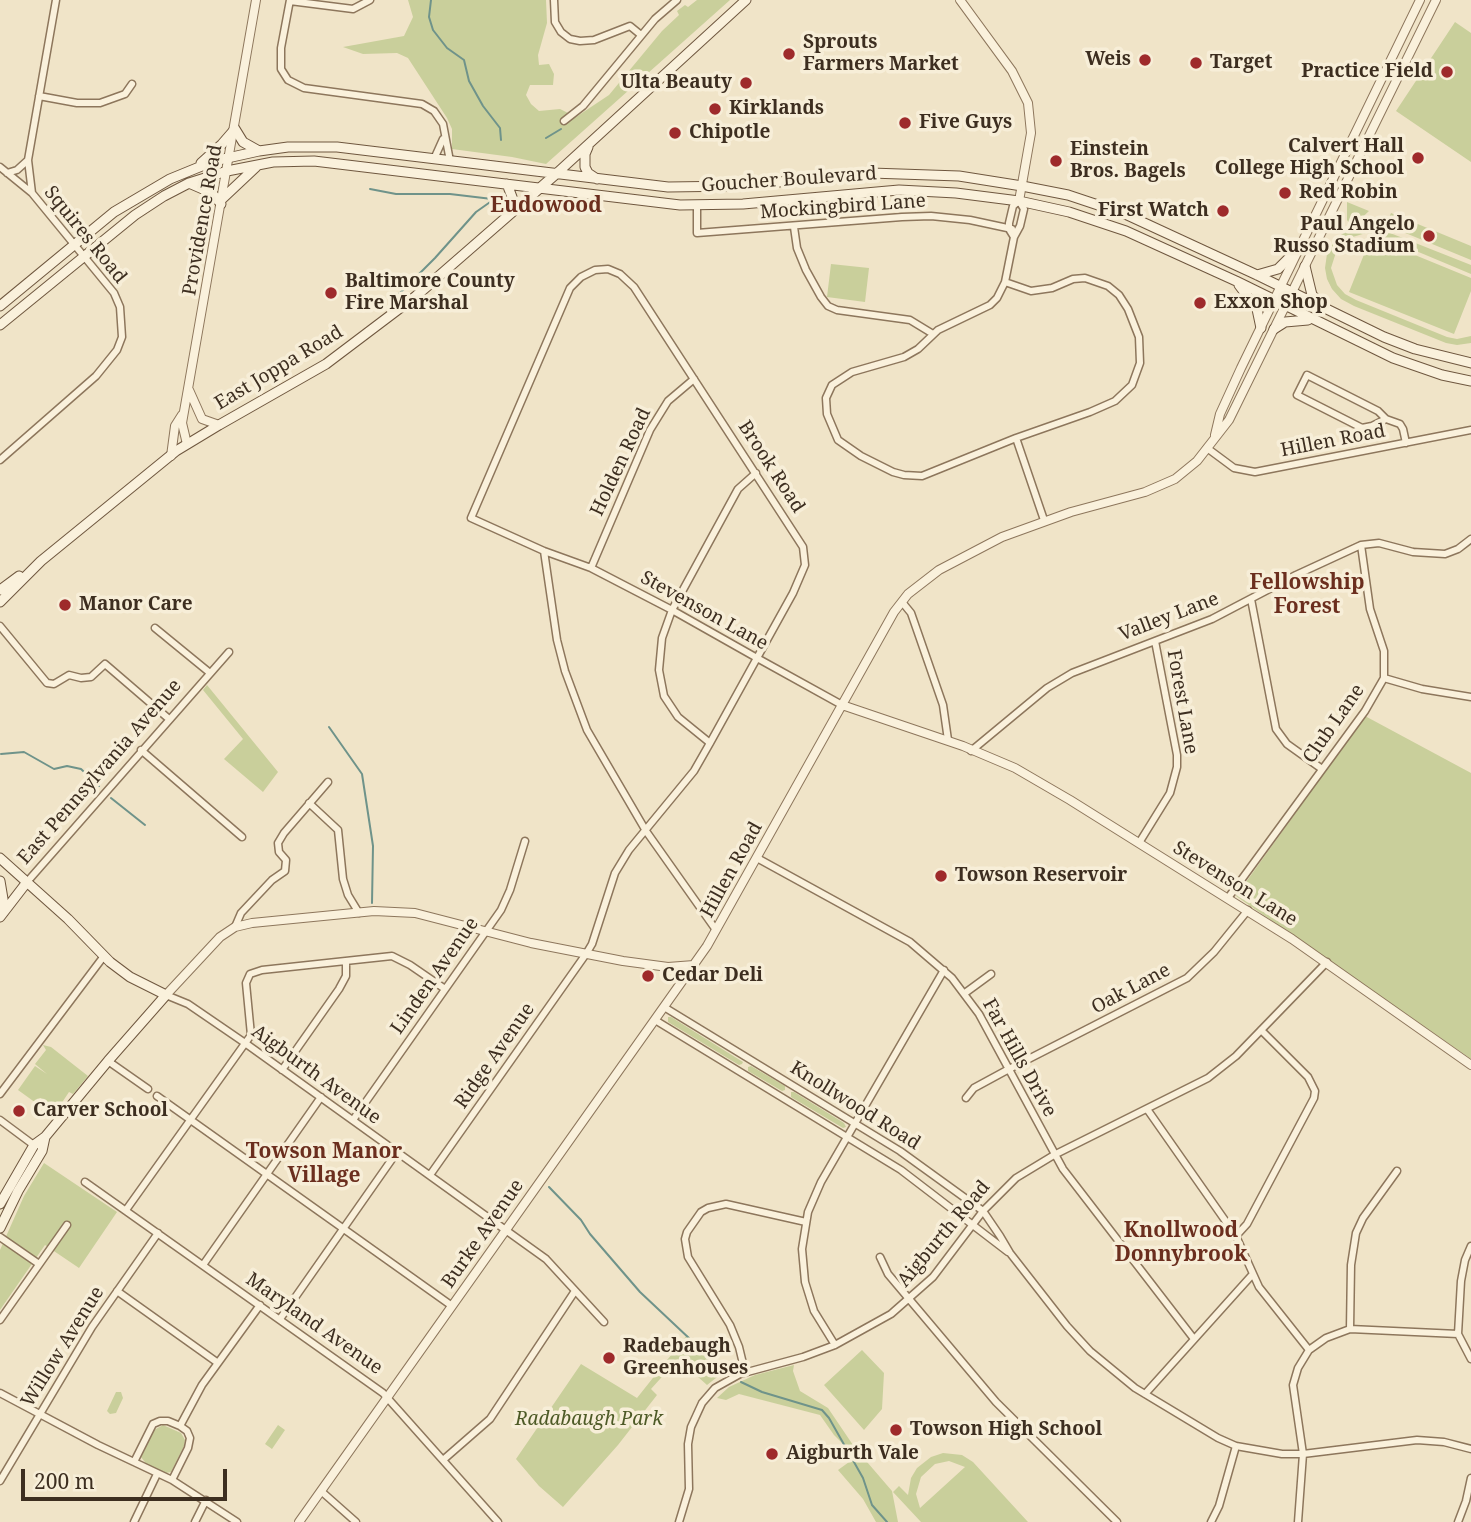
<!DOCTYPE html>
<html>
<head>
<meta charset="utf-8">
<style>
  body { margin:0 }
  #map { position:relative; width:1471px; height:1522px; overflow:hidden; background:#f0e4c8; font-family:"Noto Serif",serif }
  canvas { display:block }
  .scale { position:absolute; left:21px; top:1469px; width:206px; height:32px; box-sizing:border-box; border:4px solid #3d2e20; border-top:0; padding-left:9px; font-size:21px; line-height:24px; white-space:nowrap; color:#3d2e20; -webkit-text-stroke:5px #f7eed8; paint-order:stroke }
</style>
</head>
<body>
<div id="map">
<canvas width="1471" height="1522"></canvas>
<div class="scale">200 m</div>
</div>
<script>
const g = document.querySelector('canvas').getContext('2d');
g.lineJoin = 'round';
function fill(path, color) {
  g.fillStyle = color;
  g.fill(path, 'evenodd');
}
function toPath(rows) {
  const path = new Path2D();
  for (const r of rows) {
    path.moveTo(r[0], r[1]);
    for (let i = 2; i < r.length; i += 2) path.lineTo(r[i], r[i + 1]);
  }
  return path;
}
function stroke(path, color, width, dash) {
  g.strokeStyle = color;
  g.lineWidth = width;
  g.lineCap = dash ? 'butt' : 'round';
  g.setLineDash(dash || []);
  g.stroke(path);
}
function write(font, color, halo, rows, align = 'center') {
  g.font = font + ' "Noto Serif",serif';
  g.lineWidth = 7;
  g.setLineDash([]);
  g.textBaseline = 'middle';
  g.strokeStyle = halo;
  g.fillStyle = color;
  for (const [text, x, y, turn = 0] of rows) {
    g.save();
    g.translate(x, y);
    g.rotate((+turn || 0) * Math.PI / 180);
    g.textAlign = isNaN(turn) ? turn : align;
    if (halo) g.strokeText(text, 0, 0);
    g.fillText(text, 0, 0);
    g.restore();
  }
}
fill(toPath([
  [408,0,546,0,547,23,538,55,539,65,549,64,554,74,553,85,530,85,526,95,531,104,539,111,560,109,576,117,609,95,662,31,679,15,677,11,685,5,688,7,697,0,730,0,546,164,512,157,452,149,452,129,447,118,408,58,397,53,363,54,343,47,404,36,413,17],
  [1455,22,1471,33,1471,162,1396,111],
  [1347,202,1369,211,1352,227,1347,220],
  [1391,213,1471,246,1471,260,1386,225],
  [1366,226,1380,229,1471,265,1471,274,1378,235,1366,233,1346,239,1338,246,1331,268,1337,285,1345,294,1356,300,1447,337,1457,339,1471,336,1471,343,1457,345,1446,343,1354,306,1341,299,1332,289,1327,279,1325,268,1327,254,1333,243,1342,234,1353,228],
  [1371,237,1471,278,1471,291,1454,334,1349,292],
  [831,264,869,268,865,302,827,297],
  [207,685,278,772,263,792,224,759,243,739,203,690],
  [1365,716,1471,773,1471,1059,1236,896],
  [668,1017,671,1017,743,1062,742,1064,739,1065,668,1022],
  [43,1045,51,1047,88,1076,73,1094,69,1092,57,1110,40,1098,36,1103,18,1090,35,1066,47,1074,35,1064,46,1050],
  [751,1066,785,1086,785,1090,782,1091,748,1071,748,1067],
  [791,1092,794,1092,844,1123,846,1127,843,1128,791,1097],
  [44,1163,117,1212,79,1268,45,1245,0,1310,0,1250,24,1196],
  [687,1335,725,1371,707,1385,678,1359,651,1389,657,1395,618,1445,563,1507,539,1486,516,1459,581,1364,637,1398],
  [862,1350,884,1373,882,1409,864,1430,824,1385],
  [794,1365,793,1371,800,1391,828,1408,855,1448,892,1491,898,1522,876,1522,863,1499,838,1470,856,1457,834,1435,820,1415,739,1394,726,1400,717,1398,729,1387,755,1375],
  [116,1392,121,1392,123,1398,116,1413,110,1414,107,1411],
  [163,1425,181,1433,185,1440,184,1446,171,1472,166,1473,147,1465,141,1457,154,1430],
  [278,1425,285,1430,272,1449,265,1444],
  [943,1453,962,1455,973,1462,1028,1522,921,1522,893,1492,899,1486,908,1495,911,1478,917,1468,931,1457],
  [949,1461,965,1467,920,1508,916,1494,921,1477,935,1464]
]), '#c9cf9b');
stroke(toPath([
  [431,0,429,17,433,30,447,48,464,60,469,81,483,106,500,128,501,140],
  [546,138,561,129],
  [370,189,396,194,450,194,492,199],
  [397,296,435,258,476,212,493,200],
  [329,727,362,774,373,846,372,903],
  [1,754,24,752,54,769,67,766,81,769,99,786],
  [111,798,145,825],
  [549,1187,581,1220,590,1234,640,1292,725,1372],
  [741,1382,762,1392,822,1410,829,1418,863,1478,872,1505,887,1522]
]), '#6f938a', 2);
const minor = toPath([
  [290,0,281,48,281,69,288,80,304,88,422,104,434,111,443,124,450,161],
  [554,0,555,22,561,32,570,39,580,41,594,40,630,26,641,35],
  [290,1,353,9,370,0],
  [39,96,77,103,100,103,125,94,132,84],
  [564,121,583,106,655,19,677,0],
  [434,159,443,139],
  [0,167,32,193,114,293,120,307,122,337,117,350,96,376,0,460],
  [7,173,17,170,28,160],
  [32,193,28,160,56,0],
  [697,205,697,233,902,217,931,216,970,220,1012,229],
  [794,227,797,248,806,270,821,297,828,306,837,310,910,320,933,334],
  [1005,282,1031,291,1052,288,1073,279,1085,278,1108,286,1119,295,1128,309,1139,337,1140,363,1132,385,1115,401,1090,412,1016,438,922,476,904,475,893,472,861,456,838,440,827,414,826,398,832,385,852,372,904,357,918,349,938,330,990,305,997,298,1005,282,1014,237,1020,226,1024,209,1019,201,1013,206,1009,223,1009,229,1014,237],
  [1386,419,1372,426,1362,428,1297,395,1307,375,1378,411,1386,419,1400,424,1403,429,1406,443],
  [1016,438,1044,520],
  [1207,448,1234,468,1255,472,1471,430],
  [544,551,557,640,565,671,587,730,646,831,716,930],
  [591,568,650,430,668,401,694,379],
  [1251,599,1276,729,1287,744,1322,769],
  [902,602,911,613,943,705,948,740],
  [0,626,47,683,54,684,69,675,81,678,91,677,105,664,169,719],
  [155,628,210,673],
  [1384,678,1422,689,1471,697],
  [710,743,678,717,664,696,659,670,662,638,672,610,738,489,756,473],
  [141,750,242,837],
  [971,751,1047,688,1072,673,1212,619,1296,575,1361,545,1379,543,1413,552,1445,554,1458,549,1471,539],
  [309,803,338,830,343,879,348,895,359,913],
  [1139,843,1170,793,1177,767,1177,755,1155,641],
  [757,858,910,942,952,978,979,1014,1063,1169,1194,1339],
  [27,882,229,652],
  [1228,898,1365,711,1384,678,1384,651,1370,609,1361,545],
  [235,927,241,913,272,880,285,871,286,860,279,852,278,843,284,833,328,782],
  [965,993,991,974],
  [166,995,188,1004,245,1043,546,1259,604,1322],
  [664,1007,900,1151,983,1211,1000,1236,1010,1253,1067,1326,1090,1351,1135,1388,1218,1438,1236,1446,1282,1454,1303,1454,1417,1440,1444,1442,1471,1449],
  [655,1020,901,1170,1008,1252],
  [108,1061,148,1089],
  [282,1070,339,989,346,976,346,961],
  [0,1094,104,956],
  [157,1096,452,1306],
  [966,1098,974,1088,1009,1069,1187,978,1214,952,1248,910],
  [1147,1109,1236,1236,1259,1287,1309,1350],
  [0,1120,35,1146],
  [353,1120,501,910,510,890,525,841],
  [430,1175,586,954,592,944,615,873,629,850,694,771,710,743,757,658,793,593,805,565,803,547,634,287,620,274,608,269,595,270,581,277,570,288,471,518,544,551,591,568,672,610,757,658,842,705],
  [85,1182,383,1393,498,1522],
  [126,1210,251,1035,246,983,250,974,262,970,392,956,410,965,445,989],
  [1236,1236,1247,1224,1314,1098,1315,1091,1308,1077,1261,1030],
  [0,1237,39,1264],
  [1471,1246,1465,1260,1461,1281,1458,1334,1471,1359],
  [880,1257,888,1274,996,1402,1117,1522],
  [203,1265,321,1097],
  [117,1291,218,1363],
  [280,1319,397,1152],
  [0,1320,67,1225],
  [1350,1329,1351,1265,1356,1233,1363,1218,1397,1171],
  [835,1345,814,1311,805,1282,802,1249,808,1212,821,1182,944,970],
  [745,1372,739,1347,730,1325,688,1257,685,1239,687,1232,701,1212,708,1208,726,1204,806,1222],
  [0,1393,98,1445,172,1480,237,1522],
  [1145,1394,1252,1275],
  [180,1426,202,1385,260,1305],
  [443,1460,490,1419,575,1291],
  [134,1462,153,1424,160,1421,168,1421,180,1426,187,1431,190,1438,188,1448,172,1480],
  [0,1481,92,1327,158,1233],
  [321,1491,356,1522],
  [134,1522,157,1474],
  [195,1522,206,1500],
  [679,1522,689,1489,688,1444,691,1427,702,1403,715,1388,740,1374,803,1357,835,1345,891,1314,933,1277,983,1211,1016,1178,1054,1155,1208,1078,1236,1056,1327,962],
  [1211,1522,1219,1506,1236,1446],
  [1298,1522,1303,1454,1293,1385,1298,1368,1309,1350,1326,1338,1350,1329,1458,1334],
  [1458,1522,1466,1501,1471,1478]
]);
const tertiary = toPath([
  [960,0,1012,71,1028,103,1031,133,1019,201],
  [189,390,202,419,219,425],
  [1215,435,1220,414,1241,368,1420,0],
  [187,444,182,423,256,0],
  [171,456,175,426,182,415],
  [842,705,963,746,1015,768,1070,800,1292,939,1471,1065],
  [166,995,220,937,235,927,252,923,374,911,415,913,531,943,623,961,668,967,694,965],
  [299,1522,707,946,894,612,908,594,939,570,1002,537,1071,512,1145,492,1175,479,1197,461,1229,420,1436,0]
]);
const secondary = toPath([
  [588,147,585,154,585,167,588,173,597,179],
  [201,163,222,144,235,129,243,142,259,151],
  [189,183,212,193,221,204],
  [507,184,512,197,508,216],
  [222,199,256,167],
  [1305,266,1312,295,1320,303],
  [1257,275,1278,269,1299,248],
  [1239,285,1257,309,1261,328],
  [0,306,114,212,170,179,214,161,259,151,288,147,337,147,668,187,738,186,871,173,959,176,1022,186,1068,195,1125,214,1257,275,1384,337,1415,349,1471,363],
  [0,325,135,215,164,196,189,183,227,171,273,162,314,161,680,205,743,204,899,190,956,193,1019,201,1069,212,1126,231,1236,281,1393,358,1442,375,1471,381],
  [1274,329,1285,322,1308,320],
  [0,590,19,576],
  [0,602,41,561,176,451,219,425,326,364,416,296,556,174,746,0],
  [0,858,68,919,110,962,130,977,166,995,108,1061,45,1137,34,1145,0,1204],
  [0,881,3,899,0,913],
  [0,917,27,882],
  [0,1228,18,1191,42,1151,45,1137]
]);
stroke(minor, '#8d765c', 9);
stroke(tertiary, '#8d765c', 10);
stroke(secondary, '#6f573f', 11);
stroke(minor, '#faf1dc', 6);
stroke(tertiary, '#faf1dc', 8);
stroke(secondary, '#faf1dc', 9);
for (const [x, y, r, color] of [
  [789,54,7,"#9e2a2b"],
  [1145,60,7,"#9e2a2b"],
  [1196,63,7,"#9e2a2b"],
  [1447,72,7,"#9e2a2b"],
  [746,83,7,"#9e2a2b"],
  [715,109,7,"#9e2a2b"],
  [905,123,7,"#9e2a2b"],
  [675,133,7,"#9e2a2b"],
  [1418,158,7,"#9e2a2b"],
  [1056,161,7,"#9e2a2b"],
  [1285,193,7,"#9e2a2b"],
  [1223,211,7,"#9e2a2b"],
  [1429,236,7,"#9e2a2b"],
  [331,293,7,"#9e2a2b"],
  [1200,303,7,"#9e2a2b"],
  [65,605,7,"#9e2a2b"],
  [941,876,7,"#9e2a2b"],
  [648,976,7,"#9e2a2b"],
  [19,1111,7,"#9e2a2b"],
  [609,1358,7,"#9e2a2b"],
  [896,1430,7,"#9e2a2b"],
  [772,1454,7,"#9e2a2b"]
]) {
  const dot = new Path2D();
  dot.arc(x, y, r, 0, 2 * Math.PI);
  g.fillStyle = color;
  g.fill(dot);
  stroke(dot, '#f7eed8', 2.5);
}
write('bold 19px', '#3d2e20', '#f7eed8', [
  ["Sprouts",803,43],
  ["Farmers Market",803,65],
  ["Weis",1131,60,"right"],
  ["Target",1210,63],
  ["Practice Field",1433,72,"right"],
  ["Ulta Beauty",732,83,"right"],
  ["Kirklands",729,109],
  ["Five Guys",919,123],
  ["Chipotle",689,133],
  ["Calvert Hall",1404,147,"right"],
  ["College High School",1404,169,"right"],
  ["Einstein",1070,150],
  ["Bros. Bagels",1070,172],
  ["Red Robin",1299,193],
  ["First Watch",1209,211,"right"],
  ["Paul Angelo",1415,225,"right"],
  ["Russo Stadium",1415,247,"right"],
  ["Baltimore County",345,282],
  ["Fire Marshal",345,304],
  ["Exxon Shop",1214,303],
  ["Manor Care",79,605],
  ["Towson Reservoir",955,876],
  ["Cedar Deli",662,976],
  ["Carver School",33,1111],
  ["Radebaugh",623,1347],
  ["Greenhouses",623,1369],
  ["Towson High School",910,1430],
  ["Aigburth Vale",786,1454]
], 'left');
write('19px', '#3d2e20', '#f7eed8', [
  ["Goucher Boulevard",789,180,-4],
  ["Mockingbird Lane",843,207,-4],
  ["Providence Road",203,220,-80],
  ["Squires Road",85,235,51],
  ["East Joppa Road",279,368,-31],
  ["Hillen Road",1333,441,-11],
  ["Holden Road",621,462,-65],
  ["Brook Road",771,467,57],
  ["Stevenson Lane",704,611,29],
  ["Valley Lane",1169,617,-21],
  ["Forest Lane",1182,702,80],
  ["Club Lane",1334,724,-55],
  ["East Pennsylvania Avenue",100,772,-49],
  ["Hillen Road",732,870,-61],
  ["Stevenson Lane",1235,884,32],
  ["Linden Avenue",435,976,-55],
  ["Oak Lane",1131,989,-28],
  ["Ridge Avenue",495,1056,-55],
  ["Far Hills Drive",1019,1058,61],
  ["Aigburth Avenue",316,1075,36],
  ["Knollwood Road",855,1106,32],
  ["Burke Avenue",483,1234,-55],
  ["Aigburth Road",944,1234,-50],
  ["Maryland Avenue",314,1324,35],
  ["Willow Avenue",63,1347,-58]
]);
write('italic 19px', '#4d5a26', '#f7eed8', [
  ["Radabaugh Park",589,1420]
]);
write('bold 21px', '#6b2e1e', '#f7eed8', [
  ["Eudowood",546,206],
  ["Fellowship",1307,583],
  ["Forest",1307,607],
  ["Towson Manor",324,1152],
  ["Village",324,1176],
  ["Knollwood",1181,1231],
  ["Donnybrook",1181,1255]
]);
</script>
</body>
</html>
